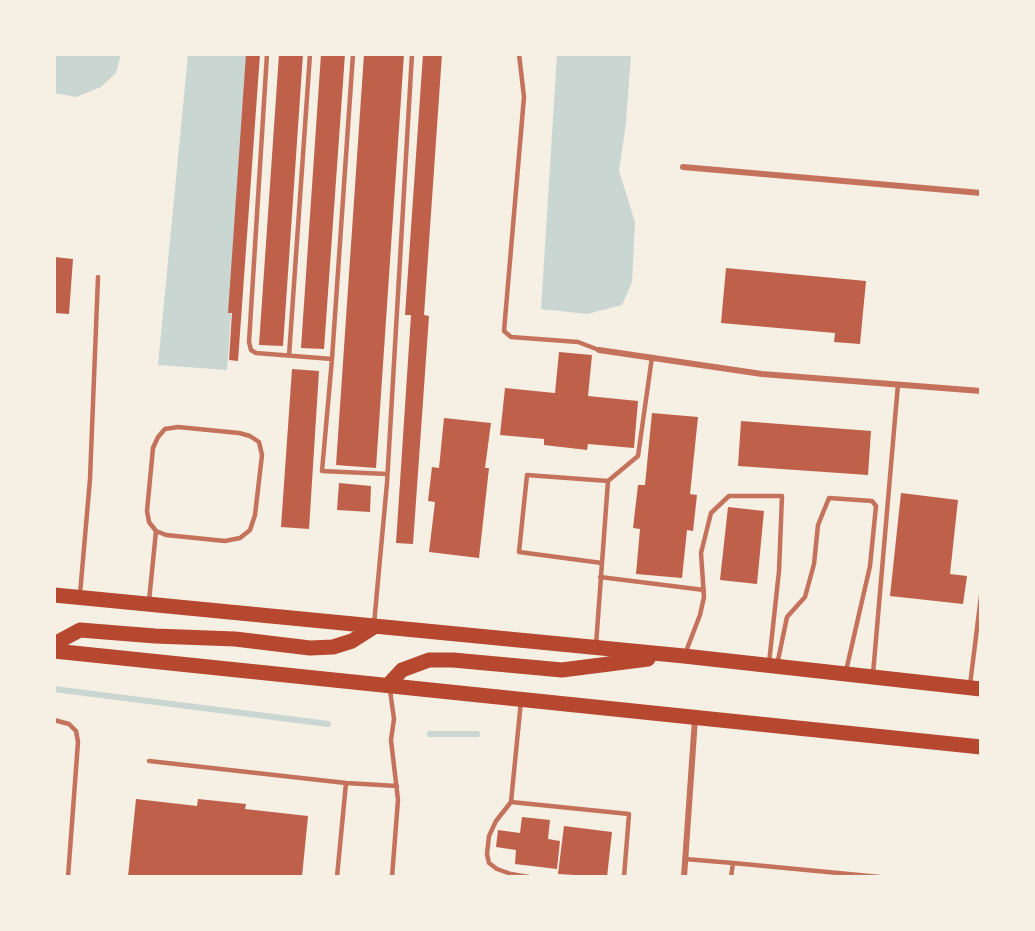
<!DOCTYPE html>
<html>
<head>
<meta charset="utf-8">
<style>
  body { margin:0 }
  #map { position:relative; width:1035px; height:931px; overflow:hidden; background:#f6efe4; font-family:"Noto Sans",sans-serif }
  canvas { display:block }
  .frame { position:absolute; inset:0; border:56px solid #f6efe4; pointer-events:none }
</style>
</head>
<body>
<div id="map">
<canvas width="1035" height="931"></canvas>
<div class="frame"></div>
</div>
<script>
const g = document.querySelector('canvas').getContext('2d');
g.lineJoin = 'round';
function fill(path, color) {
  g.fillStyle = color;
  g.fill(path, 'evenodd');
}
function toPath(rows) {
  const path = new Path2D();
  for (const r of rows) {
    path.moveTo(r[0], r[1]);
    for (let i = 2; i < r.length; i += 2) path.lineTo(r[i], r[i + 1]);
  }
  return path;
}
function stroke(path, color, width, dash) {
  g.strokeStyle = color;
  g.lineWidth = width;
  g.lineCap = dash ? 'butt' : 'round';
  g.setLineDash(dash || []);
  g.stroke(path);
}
fill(toPath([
  [54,54,121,54,116,73,101,87,76,97,54,93],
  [188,54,250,54,227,370,158,365],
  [557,54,631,54,626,123,619,171,635,222,632,282,622,305,587,314,541,309]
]), '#c9d6d2');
stroke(toPath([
  [54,689,328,724],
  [430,734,477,734]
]), '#c9d6d2', 6);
fill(toPath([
  [246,54,260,54,238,361,229,360,232,313,228,313],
  [279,54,303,54,283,346,259,345],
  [321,54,345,54,324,349,301,348],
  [364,54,404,54,376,468,336,465],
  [423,54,442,54,424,315,429,316,413,544,396,543,411,315,405,315],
  [54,257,73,259,69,314,54,313],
  [726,268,866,281,860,344,834,342,835,333,721,323],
  [559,352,592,355,588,396,638,401,634,448,588,444,587,450,544,445,544,439,500,435,505,388,555,393],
  [292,369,319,371,309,529,281,527],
  [652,413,698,417,690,494,697,495,693,531,687,530,682,578,636,574,640,529,633,528,638,485,645,485],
  [444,418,491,423,485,468,489,468,479,558,429,552,435,502,428,501,432,467,439,468],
  [741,421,871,431,868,475,738,466],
  [339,483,371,486,370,512,337,510],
  [901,493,958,500,950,574,967,576,963,604,890,596],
  [728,507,764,511,757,584,720,580],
  [136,799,197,806,198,799,246,804,245,809,308,816,302,877,128,877],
  [522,817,550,820,548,839,560,841,557,869,515,864,516,850,496,847,498,830,520,833],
  [564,826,612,832,607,877,558,874]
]), '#bf614a');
stroke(toPath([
  [267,54,249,342,251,350,256,353,332,359,322,471,387,474],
  [519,54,524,97,504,331,511,337,578,342,599,350],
  [289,356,310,54],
  [332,359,353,54],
  [602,563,519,552,527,475,608,481],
  [600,577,704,590],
  [80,594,90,479,98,277],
  [149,601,156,531,166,535,225,541,240,538,250,530,255,515,262,455,259,442,250,436,239,433,178,427,165,429,158,437,153,448,147,511,149,522,156,531],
  [374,624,387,483,412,54],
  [596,645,608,481,638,456,652,357],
  [685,654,700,615,704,597,701,553,711,513,729,496,782,496,779,571,769,663],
  [777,665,787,617,805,597,814,564,818,525,829,498,872,501,876,506,870,566,846,671],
  [873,674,898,384],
  [970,685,981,596],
  [390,690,394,719,391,740,398,800,392,877],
  [521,701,511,802,629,814,624,877],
  [54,720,69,724,76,731,78,742,68,877],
  [149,761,346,783],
  [511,802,496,821,489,836,487,854,489,863,497,869,511,874,529,877],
  [685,859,733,863,731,877],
  [733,863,880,877],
  [337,877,346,783,397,786]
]), '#c5725c', 4.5);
stroke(toPath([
  [683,167,981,193],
  [599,350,762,374,981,391],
  [684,877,695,719]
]), '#c5725c', 6);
stroke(toPath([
  [54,595,684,656,981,689],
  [54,644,80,630,155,636,235,639,310,648,333,647,352,641,374,627],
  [54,651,981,747],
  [389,684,402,670,429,660,453,660,562,670,648,659]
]), '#b5482f', 15);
</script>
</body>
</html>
